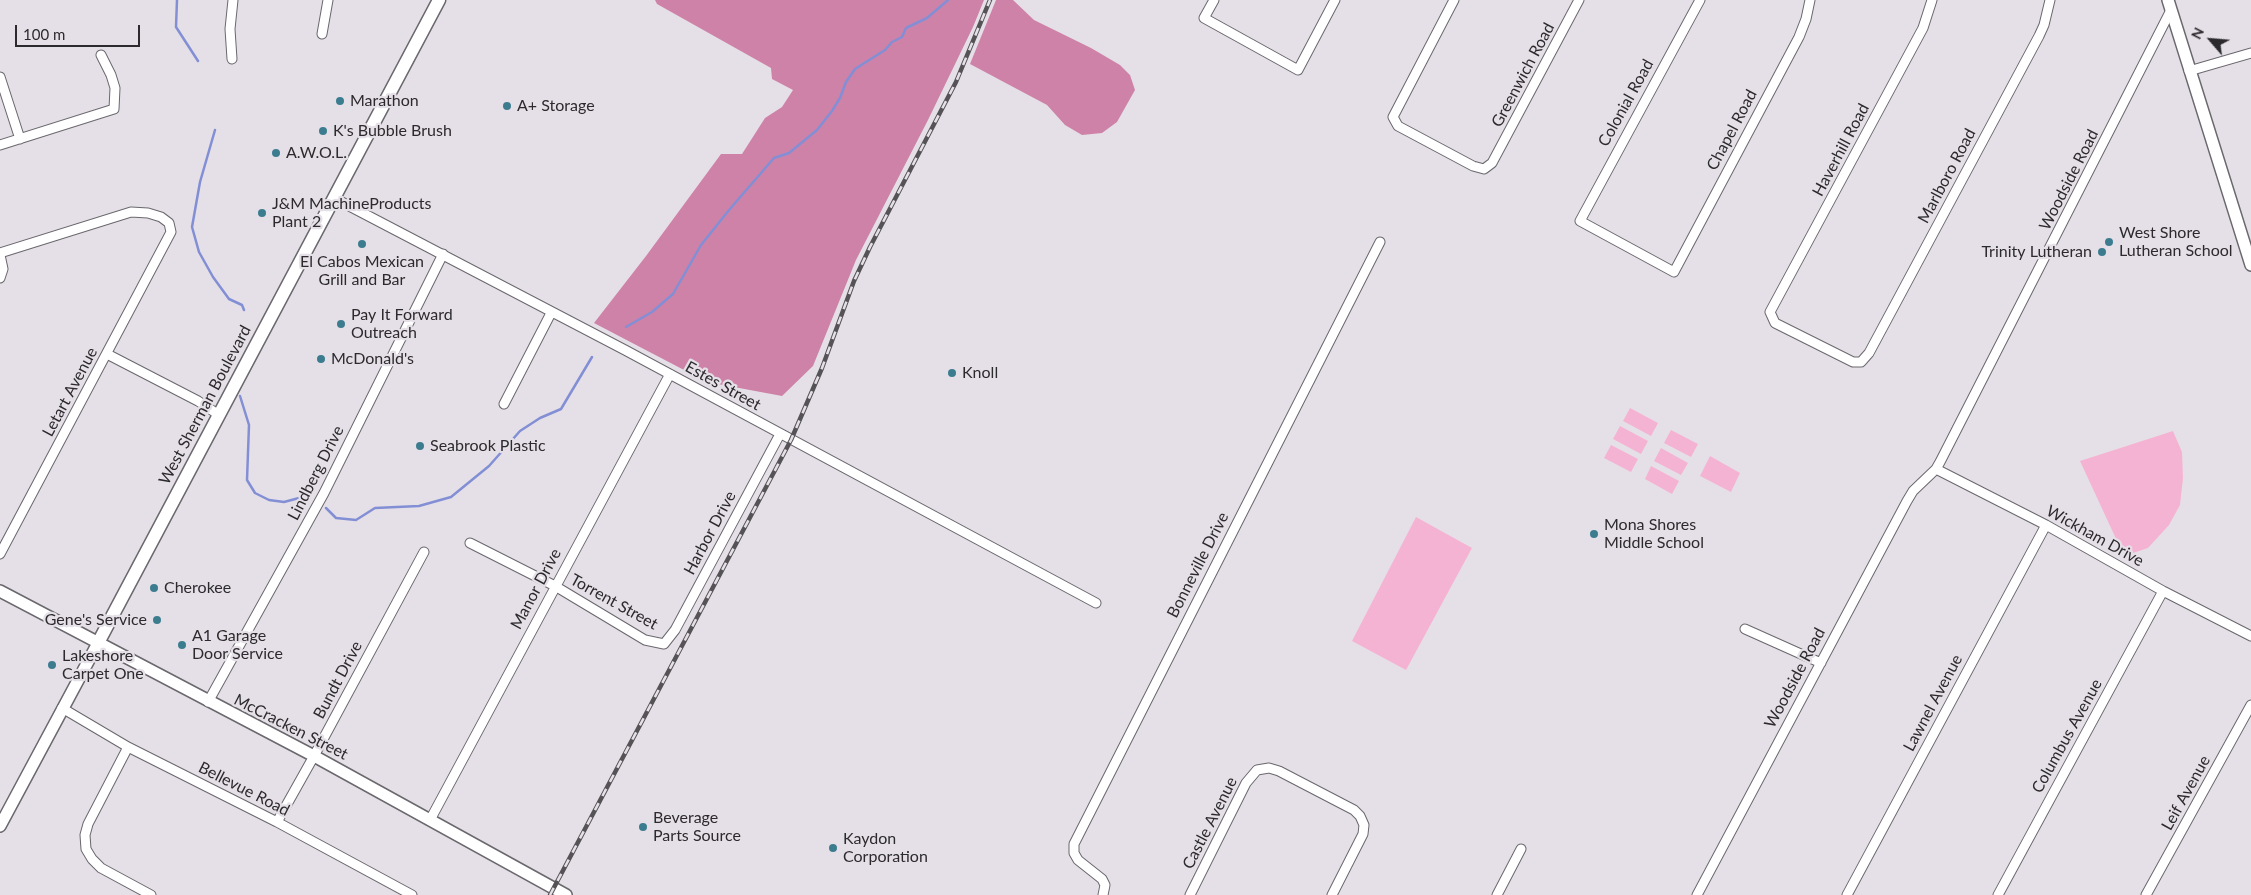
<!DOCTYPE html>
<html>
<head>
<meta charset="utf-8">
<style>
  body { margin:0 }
  #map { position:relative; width:2251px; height:895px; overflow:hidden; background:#e5e0e7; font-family:Lato,sans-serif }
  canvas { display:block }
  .north { position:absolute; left:2186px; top:15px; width:50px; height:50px; -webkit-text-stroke:4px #e5e0e7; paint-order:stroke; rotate:297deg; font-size:14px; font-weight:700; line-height:20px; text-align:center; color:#2c2a2d }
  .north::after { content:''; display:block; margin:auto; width:18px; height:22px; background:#2c2a2d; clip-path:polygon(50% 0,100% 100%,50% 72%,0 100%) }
  .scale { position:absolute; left:15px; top:25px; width:125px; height:22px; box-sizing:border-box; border:2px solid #2c2a2d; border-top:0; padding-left:6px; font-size:15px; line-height:18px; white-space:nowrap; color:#2c2a2d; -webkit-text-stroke:4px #e5e0e7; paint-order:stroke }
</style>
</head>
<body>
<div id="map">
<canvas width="2251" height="895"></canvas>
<div class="north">N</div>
<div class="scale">100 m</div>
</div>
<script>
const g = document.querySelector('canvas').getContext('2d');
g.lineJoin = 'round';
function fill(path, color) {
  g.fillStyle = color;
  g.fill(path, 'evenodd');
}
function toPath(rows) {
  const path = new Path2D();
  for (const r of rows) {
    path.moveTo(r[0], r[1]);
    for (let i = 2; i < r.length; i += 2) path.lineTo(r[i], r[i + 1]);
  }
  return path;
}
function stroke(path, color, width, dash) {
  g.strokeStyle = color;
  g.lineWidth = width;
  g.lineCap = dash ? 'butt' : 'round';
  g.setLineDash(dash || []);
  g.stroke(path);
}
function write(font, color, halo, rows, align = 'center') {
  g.font = font + ' Lato,sans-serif';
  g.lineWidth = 4.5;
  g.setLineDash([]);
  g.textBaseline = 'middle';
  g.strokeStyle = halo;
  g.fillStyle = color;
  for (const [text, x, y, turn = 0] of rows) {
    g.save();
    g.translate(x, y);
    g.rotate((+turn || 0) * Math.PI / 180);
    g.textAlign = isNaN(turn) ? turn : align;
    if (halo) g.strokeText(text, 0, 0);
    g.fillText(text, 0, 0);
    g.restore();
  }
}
fill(toPath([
  [1630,408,1658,423,1651,436,1623,421],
  [1620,426,1648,441,1641,454,1613,439],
  [1671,430,1698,444,1691,457,1664,443],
  [2173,431,2182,452,2183,478,2180,505,2169,525,2148,548,2124,556,2080,461],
  [1611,445,1638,459,1631,472,1604,458],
  [1661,448,1688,463,1681,475,1654,461],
  [1710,456,1740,473,1731,492,1700,476],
  [1651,466,1679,481,1672,494,1645,479],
  [1416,517,1472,548,1406,670,1352,641]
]), '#f5b3d3');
fill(toPath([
  [655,0,984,0,973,27,928,120,856,260,813,366,782,396,707,382,594,323,646,256,721,154,742,154,765,118,782,107,793,90,772,79,771,68,657,4],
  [996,0,1013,0,1034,20,1091,48,1120,65,1130,75,1135,90,1117,122,1102,133,1082,135,1065,125,1047,105,970,64]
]), '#ce82a8');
stroke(toPath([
  [177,0,176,27,198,61],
  [215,130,200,182,192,227,199,252,213,277,229,299,242,305,244,310],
  [626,327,652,312,673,294,701,245,729,210,774,158,789,153,817,130,832,111,840,98,846,82,855,69,885,50,892,42,902,37,906,28,927,18,948,0],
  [240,396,249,425,247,480,255,493,269,500,284,502,299,498],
  [326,508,336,518,356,520,375,508,419,506,451,497,489,466,520,431,540,418,561,409,592,357]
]), '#838fd5', 2.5);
const minor = toPath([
  [1214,0,1204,18,1298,70,1335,0],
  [1454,0,1393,117,1398,126,1473,166,1484,169,1492,163,1579,0],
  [1700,0,1580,221,1674,272,1799,37,1806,19,1810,0],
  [1932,0,1923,28,1770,312,1775,323,1853,362,1861,362,1869,353,2039,36,2044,25,2050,0],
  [322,34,328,0],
  [232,59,230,29,233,0],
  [2189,71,2251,53],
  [0,77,20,139],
  [0,145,114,109,115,88,111,75,101,55],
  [334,198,625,350,1096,603],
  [0,253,131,212,148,213,161,217,169,223,171,232,0,554],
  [0,255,3,269,0,278],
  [107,354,198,401,219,415],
  [504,404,551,313],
  [1936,469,2046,525,2163,591,2251,636],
  [470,543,555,586,645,640,664,644,675,630,780,434],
  [1745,629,1821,663],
  [208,702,324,493,443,254],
  [62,708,128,747,277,822,412,895],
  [128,747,88,824,85,835,86,849,92,859,101,868,151,895],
  [430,820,670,374],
  [277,822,314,756,424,552],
  [1103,895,1105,885,1102,879,1078,860,1074,853,1074,844,1380,242],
  [1190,895,1246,783,1257,770,1269,768,1279,771,1354,810,1360,816,1364,825,1363,834,1332,895],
  [1497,895,1521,849],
  [1697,895,1907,501,1913,491,1936,469,1940,462,2171,10],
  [1847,895,2046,525],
  [1998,895,2163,591],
  [2146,895,2251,705]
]);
const tertiary = toPath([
  [2168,0,2251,265],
  [0,591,314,756,566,895],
  [0,826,98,643]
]);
const secondary = toPath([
  [98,643,439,0]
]);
stroke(minor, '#6a676d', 11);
stroke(tertiary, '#6a676d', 14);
stroke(secondary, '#6a676d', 15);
stroke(minor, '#fff', 9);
stroke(tertiary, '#fff', 11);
stroke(secondary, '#fff', 12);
const rail = toPath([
  [550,895,791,440,822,368,854,281,870,247,956,82,990,0]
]);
stroke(rail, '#565357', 4.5);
stroke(rail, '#e5e0e7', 2.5, [8]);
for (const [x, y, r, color] of [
  [340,101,5,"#3c7c8f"],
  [507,106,5,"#3c7c8f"],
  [323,131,5,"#3c7c8f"],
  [276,153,5,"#3c7c8f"],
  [262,213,5,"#3c7c8f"],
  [2109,242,5,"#3c7c8f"],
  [362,244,5,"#3c7c8f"],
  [2102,252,5,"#3c7c8f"],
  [341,324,5,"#3c7c8f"],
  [321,359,5,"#3c7c8f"],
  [952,373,5,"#3c7c8f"],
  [420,446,5,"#3c7c8f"],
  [1594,534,5,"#3c7c8f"],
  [154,588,5,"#3c7c8f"],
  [157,620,5,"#3c7c8f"],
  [182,645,5,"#3c7c8f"],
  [52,665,5,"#3c7c8f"],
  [643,827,5,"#3c7c8f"],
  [833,848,5,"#3c7c8f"]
]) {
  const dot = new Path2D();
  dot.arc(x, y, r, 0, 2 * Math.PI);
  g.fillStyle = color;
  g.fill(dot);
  stroke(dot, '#e5e0e7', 2);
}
write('16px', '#2c2a2d', '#e5e0e7', [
  ["Greenwich Road",1523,75,-62],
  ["Colonial Road",1626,103,-61],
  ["Chapel Road",1732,130,-62],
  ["Haverhill Road",1841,150,-62],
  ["Marlboro Road",1947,176,-62],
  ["Woodside Road",2069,180,-63],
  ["Estes Street",723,386,29],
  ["Letart Avenue",70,392,-62],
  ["West Sherman Boulevard",205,405,-62],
  ["Lindberg Drive",316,473,-63],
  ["Harbor Drive",710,533,-62],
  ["Wickham Drive",2095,536,29],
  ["Bonneville Drive",1198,565,-63],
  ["Manor Drive",536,589,-62],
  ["Torrent Street",614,602,29],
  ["Woodside Road",1795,678,-62],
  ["Bundt Drive",338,680,-62],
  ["Lawnel Avenue",1933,703,-62],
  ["McCracken Street",291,727,27],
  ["Columbus Avenue",2067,736,-61],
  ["Bellevue Road",244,789,27],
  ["Leif Avenue",2186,793,-61],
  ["Castle Avenue",1210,823,-63]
]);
write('16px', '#2c2a2d', '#e5e0e7', [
  ["Marathon",350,101],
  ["A+ Storage",517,106],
  ["K's Bubble Brush",333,131],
  ["A.W.O.L.",286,153],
  ["J&M MachineProducts",272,204],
  ["Plant 2",272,222],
  ["West Shore",2119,233],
  ["Lutheran School",2119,251],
  ["Trinity Lutheran",2092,252,"right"],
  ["El Cabos Mexican",362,262,"center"],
  ["Grill and Bar",362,280,"center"],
  ["Pay It Forward",351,315],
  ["Outreach",351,333],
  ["McDonald's",331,359],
  ["Knoll",962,373],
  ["Seabrook Plastic",430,446],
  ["Mona Shores",1604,525],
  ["Middle School",1604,543],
  ["Cherokee",164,588],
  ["Gene's Service",147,620,"right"],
  ["A1 Garage",192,636],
  ["Door Service",192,654],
  ["Lakeshore",62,656],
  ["Carpet One",62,674],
  ["Beverage",653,818],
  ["Parts Source",653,836],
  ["Kaydon",843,839],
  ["Corporation",843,857]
], 'left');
</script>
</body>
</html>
